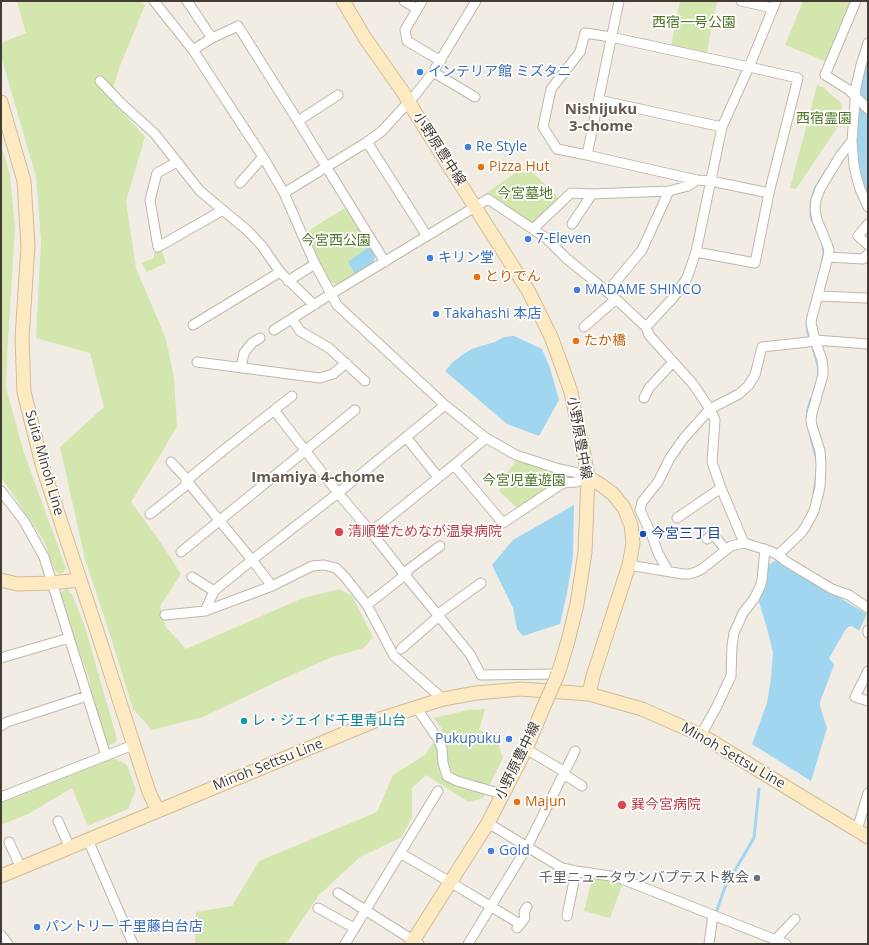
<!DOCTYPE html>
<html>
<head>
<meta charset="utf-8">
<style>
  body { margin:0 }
  #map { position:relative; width:869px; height:945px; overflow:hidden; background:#f2ede4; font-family:"Open Sans",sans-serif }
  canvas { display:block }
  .frame { position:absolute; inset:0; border:2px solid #443c34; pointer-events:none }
</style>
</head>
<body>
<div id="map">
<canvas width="869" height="945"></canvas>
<div class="frame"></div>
</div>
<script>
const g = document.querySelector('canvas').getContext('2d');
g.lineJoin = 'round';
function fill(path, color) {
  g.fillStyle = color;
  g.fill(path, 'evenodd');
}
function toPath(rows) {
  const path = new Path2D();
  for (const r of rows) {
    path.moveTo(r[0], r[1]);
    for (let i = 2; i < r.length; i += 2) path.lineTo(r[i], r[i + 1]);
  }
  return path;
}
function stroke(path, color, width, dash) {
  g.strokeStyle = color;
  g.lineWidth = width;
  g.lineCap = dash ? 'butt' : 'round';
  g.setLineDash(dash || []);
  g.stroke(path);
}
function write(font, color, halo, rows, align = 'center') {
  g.font = font + ' "Open Sans","Noto Sans JP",sans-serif';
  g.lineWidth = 3.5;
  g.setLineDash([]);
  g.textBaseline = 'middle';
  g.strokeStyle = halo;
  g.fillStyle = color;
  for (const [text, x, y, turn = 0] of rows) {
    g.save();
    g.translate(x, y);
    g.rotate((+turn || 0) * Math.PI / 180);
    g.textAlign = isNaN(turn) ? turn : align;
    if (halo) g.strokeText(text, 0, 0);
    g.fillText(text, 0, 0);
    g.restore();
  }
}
fill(toPath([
  [17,1,141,1,145,5,120,66,110,98,145,137,126,201,136,268,166,339,174,378,177,426,159,457,131,502,157,537,181,574,160,606,165,626,186,649,303,598,340,589,352,596,373,637,364,648,332,657,276,682,203,717,152,730,133,709,107,625,85,559,60,447,104,407,90,353,36,338,41,240,36,177,1,56,1,43,26,33],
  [680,1,717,1,707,52,671,45],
  [803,1,855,1,825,61,785,45],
  [817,85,823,87,842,104,839,125,796,189,790,188],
  [1,145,10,175,15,228,7,354,6,388,24,453,66,568,63,573,59,574,55,571,44,541,1,477],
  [532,172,559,198,531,224,499,201,485,194,515,173],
  [345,208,370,246,355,274,337,284,330,282,324,274,306,232],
  [161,249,166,263,147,272,141,263,154,258,154,252],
  [517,459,560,473,562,479,517,508,499,491,505,476],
  [67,589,72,594,85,627,117,739,115,743,106,746,88,676,60,597,62,591],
  [485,709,479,730,496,736,503,758,483,798,469,802,426,775,412,788,412,817,402,837,360,857,319,895,286,944,195,944,196,912,232,906,259,861,377,812,393,775,425,755,442,729,434,718,468,710],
  [114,758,127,765,136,790,128,809,88,826,72,788,28,814,1,825,1,803],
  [592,878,623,883,610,918,584,911]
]), '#d2e6ad');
fill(toPath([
  [370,246,376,254,373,263,355,274,348,262],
  [514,336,542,349,550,368,556,389,559,400,539,436,507,424,445,371,453,362,462,355,472,349,481,346,495,342,504,337],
  [574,505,573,557,567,593,560,624,523,636,517,629,513,608,492,565,513,540],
  [776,560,867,614,859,631,852,626,848,627,846,629,829,658,834,665,820,702,820,706,827,728,811,781,752,744,767,703,771,678,773,653,768,632,759,602,758,597,766,561,770,564]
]), '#a0d6ef');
stroke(toPath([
  [818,233,811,217,811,202,815,189,826,171],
  [822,263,824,253,823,245],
  [807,323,808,332,809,337],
  [813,347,818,365,819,370,818,378],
  [807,417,808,409,811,399],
  [811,438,817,460],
  [814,493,816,479],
  [717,910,725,887,754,838,759,789]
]), '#a0d6ef', 3);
stroke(toPath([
  [868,64,865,78,862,98,860,149,862,169,868,189]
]), '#a0d6ef', 17);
const street = toPath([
  [154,1,193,50,263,157,284,193,315,264,337,305,445,405,486,438,516,455,559,469,574,472,588,477],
  [187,1,212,38],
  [404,1,417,9],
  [422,1,405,30,407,41,441,61],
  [741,1,772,8],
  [856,1,825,75,849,90,868,109],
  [868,43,861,65,856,87,852,141,854,165,856,175,860,189,868,207],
  [193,50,212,38,238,26,298,121,385,262],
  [433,72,475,97],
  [100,81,121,103,155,134,200,191,248,231,262,246,280,272,314,305],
  [599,100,722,127],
  [298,121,338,95],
  [367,142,427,236],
  [587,155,619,1],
  [177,162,157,173,150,200,158,247,223,210],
  [240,183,263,157],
  [284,193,367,142,382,131,416,94,433,72,476,1],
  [572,224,592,194],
  [868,224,858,236,868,245],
  [533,229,571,193,592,194,669,191,688,186,697,180],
  [696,252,755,263,769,193,798,78,749,67,611,37,585,33,580,52,551,89,543,127,557,149,587,155,697,180,711,181,769,193],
  [828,257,863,259,868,254],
  [288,281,315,264],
  [607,292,642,250,669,191],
  [818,296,866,298],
  [292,319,300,331,329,348,365,381],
  [193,325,280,272],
  [584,327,616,299],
  [646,327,673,298,687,278,696,252,722,127,749,67,776,1],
  [274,330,331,294,488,199,546,238,566,258,616,299,646,327,649,335,693,384,710,409,715,420,712,462,721,488,744,543,770,551,778,555,787,562,832,589,849,595,868,608],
  [197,362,320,378,333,374,346,363],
  [241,368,244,353,252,343,260,338],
  [644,398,649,388,673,362],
  [274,410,338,493,371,532,405,575,470,654,481,675,558,674],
  [406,437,438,477],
  [171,462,185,477,187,481,252,560,272,586],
  [454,465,503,523,563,483,576,482,588,477],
  [1,491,24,521,44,557,106,756],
  [150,514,184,487,187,481,192,476,225,449,292,396],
  [677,518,721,488],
  [371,532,454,465,486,438],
  [707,539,713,534,726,550],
  [181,552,355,410],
  [778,555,801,533,806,526,814,511,820,487,821,464,820,451,812,426,811,420,812,413,823,375,823,368,822,360,815,340,811,323,812,317,828,257,829,250,827,244,817,220,815,209,816,200,820,189,840,156,852,141],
  [629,565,683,574,689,574,696,572,702,569,731,546,744,543],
  [668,571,658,553,652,536,640,510,642,502,658,482,670,458,684,438,710,409,739,394,748,386,755,375,762,347,808,342,815,340,868,344],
  [192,577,214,591],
  [367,605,405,575,409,569,440,546],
  [205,611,214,591,252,560,338,493,445,405],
  [165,615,205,611,272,586,312,566,324,565,336,568,345,577,367,605,394,656,443,699],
  [868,630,868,633],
  [401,649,439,616,441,612,481,583],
  [1,658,69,638],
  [868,671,855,697,868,701],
  [416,707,438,739,442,748,443,763,447,776,457,781,502,794],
  [1,726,7,722,87,696],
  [701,735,717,706,731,676,732,646,734,633,743,613,754,599,760,587,762,580,765,549],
  [526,749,565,772,567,776,582,786],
  [1,797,133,745],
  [58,821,70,848],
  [488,823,562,868,576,871,617,877,786,944],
  [857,830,868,793],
  [88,840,133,944],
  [9,842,21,868],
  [400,853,450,882,520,924],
  [338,893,419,944],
  [318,908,354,928],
  [567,916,576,871],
  [517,928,525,918,524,912,527,907],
  [1,935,8,944],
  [775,940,795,919],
  [345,944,438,791],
  [468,944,527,847,575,751],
  [709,944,713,915]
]);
const secondary = toPath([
  [343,1,365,38,403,92,416,114,529,292,552,339,571,392,585,460,588,477,585,552,577,604,568,641,558,674],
  [1,102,24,181,28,246,22,338,24,392,43,468,93,619,149,792,158,811],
  [588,477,601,485,613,494,624,508,631,525,633,543,629,565,593,676,589,694],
  [1,580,17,584,51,583,80,580],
  [1,876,377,720,443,699,476,693,521,689,589,694,642,709,701,735,868,837],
  [411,944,488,823,526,749,544,706]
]);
stroke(street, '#c0b6aa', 11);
stroke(secondary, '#d2bc94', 15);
stroke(street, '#fff', 9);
stroke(secondary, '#feeac2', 13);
const secondaryBridge = toPath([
  [544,706,558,674]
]);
stroke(secondaryBridge, '#d2bc94', 15, []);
stroke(secondaryBridge, '#feeac2', 13);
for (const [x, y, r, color] of [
  [420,72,4,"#3f7fe0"],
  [468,147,4,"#3f7fe0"],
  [481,167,4,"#e8710a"],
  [528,239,4,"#3f7fe0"],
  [430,258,4,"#3f7fe0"],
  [477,277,4,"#e8710a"],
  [577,290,4,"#3f7fe0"],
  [436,314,4,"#3f7fe0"],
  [576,341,4,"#e8710a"],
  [339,532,5,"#e0444e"],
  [643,534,4,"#1a4fb4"],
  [244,721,4,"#0f9aa8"],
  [509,739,4,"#3f7fe0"],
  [517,802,4,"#e8710a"],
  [622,805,5,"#e0444e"],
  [491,851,4,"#3f7fe0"],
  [757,878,4,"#6b7280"],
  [37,927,4,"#3f7fe0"]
]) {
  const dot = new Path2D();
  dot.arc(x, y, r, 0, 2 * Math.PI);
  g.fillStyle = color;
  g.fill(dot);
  stroke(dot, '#fff', 1.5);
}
write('14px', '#4c7528', '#fff', [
  ["西宿一号公園",694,23],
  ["西宿霊園",824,119],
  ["今宮墓地",525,194],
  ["今宮西公園",336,241],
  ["今宮児童遊園",524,481]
]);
write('14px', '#366cbe', '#fff', [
  ["インテリア館 ミズタニ",428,72],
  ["Re Style",476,147],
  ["7-Eleven",536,239],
  ["キリン堂",438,258],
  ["MADAME SHINCO",585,290],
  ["Takahashi 本店",444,314],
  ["Pukupuku",501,739,"right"],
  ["Gold",499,851],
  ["パントリー 千里藤白台店",45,927]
], 'left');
write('14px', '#443c34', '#fff', [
  ["小野原豊中線",439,149,57],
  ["小野原豊中線",579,438,80],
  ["Suita Minoh Line",44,463,74],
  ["Minoh Settsu Line",733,756,30],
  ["小野原豊中線",518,761,-64],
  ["Minoh Settsu Line",268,765,-22]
]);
write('14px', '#c56008', '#fff', [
  ["Pizza Hut",489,167],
  ["とりでん",485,277],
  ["たか橋",584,341],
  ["Majun",525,802]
], 'left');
write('14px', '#be3a42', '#fff', [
  ["清順堂ためなが温泉病院",348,532],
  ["巽今宮病院",631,805]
], 'left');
write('14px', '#164399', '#fff', [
  ["今宮三丁目",651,534]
], 'left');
write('14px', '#0d838f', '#fff', [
  ["レ・ジェイド千里青山台",252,721]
], 'left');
write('14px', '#5b616d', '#fff', [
  ["千里ニュータウンバプテスト教会",749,878]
], 'right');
write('bold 15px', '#67594c', '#fff', [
  ["Nishijuku",601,110],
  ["3-chome",601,127],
  ["Imamiya 4-chome",318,478]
]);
</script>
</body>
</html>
